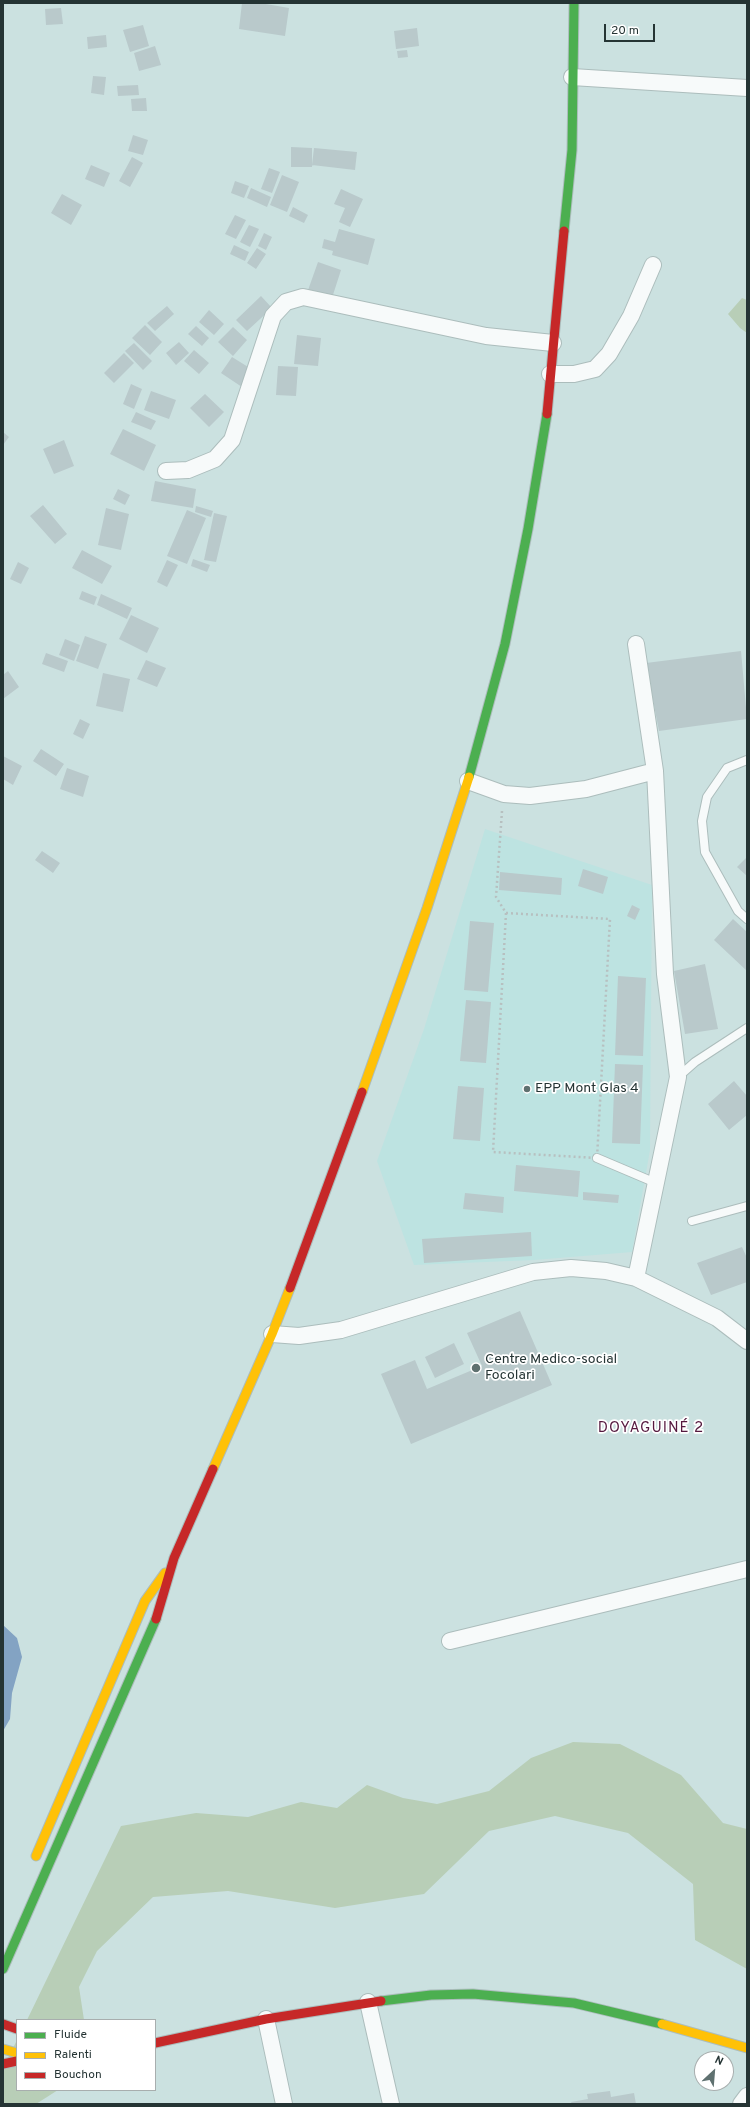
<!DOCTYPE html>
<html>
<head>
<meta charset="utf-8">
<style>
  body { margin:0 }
  #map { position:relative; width:750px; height:2107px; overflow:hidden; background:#cbe1e0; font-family:Overpass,sans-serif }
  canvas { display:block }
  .frame { position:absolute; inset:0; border:4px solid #253434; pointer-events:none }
  .legend { position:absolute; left:16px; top:2019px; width:140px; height:72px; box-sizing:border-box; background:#fff; border:1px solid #a8aeae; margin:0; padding:5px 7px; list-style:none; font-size:12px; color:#253434 }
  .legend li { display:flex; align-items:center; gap:8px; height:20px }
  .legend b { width:20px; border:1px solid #a8aeae }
  .north { position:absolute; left:694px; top:2051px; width:40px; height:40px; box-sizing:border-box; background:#fff; border:1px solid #a8aeae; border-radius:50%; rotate:26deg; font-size:11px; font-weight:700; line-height:16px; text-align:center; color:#253434 }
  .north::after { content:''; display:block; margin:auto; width:14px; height:18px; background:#5f7170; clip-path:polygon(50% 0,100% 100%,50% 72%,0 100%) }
  .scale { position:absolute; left:604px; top:24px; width:51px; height:18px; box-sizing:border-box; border:2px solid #253434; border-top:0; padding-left:5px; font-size:12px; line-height:14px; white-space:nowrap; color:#253434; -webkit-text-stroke:3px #fff; paint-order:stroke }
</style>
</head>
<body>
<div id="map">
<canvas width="750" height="2107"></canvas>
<div class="frame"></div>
<ul class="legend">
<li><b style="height:5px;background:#4caf50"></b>Fluide</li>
<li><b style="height:5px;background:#ffc107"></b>Ralenti</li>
<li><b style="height:5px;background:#c62828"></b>Bouchon</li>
</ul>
<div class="north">N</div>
<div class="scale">20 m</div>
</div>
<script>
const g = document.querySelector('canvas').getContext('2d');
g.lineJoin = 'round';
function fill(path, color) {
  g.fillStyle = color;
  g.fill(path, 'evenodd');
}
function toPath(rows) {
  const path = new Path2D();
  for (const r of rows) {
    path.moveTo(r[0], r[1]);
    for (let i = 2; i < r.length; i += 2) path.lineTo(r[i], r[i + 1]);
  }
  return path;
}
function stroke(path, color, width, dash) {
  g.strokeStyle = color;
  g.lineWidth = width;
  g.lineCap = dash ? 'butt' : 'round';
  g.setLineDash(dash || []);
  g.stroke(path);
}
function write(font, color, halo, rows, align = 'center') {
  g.font = font + ' Overpass,sans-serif';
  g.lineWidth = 3.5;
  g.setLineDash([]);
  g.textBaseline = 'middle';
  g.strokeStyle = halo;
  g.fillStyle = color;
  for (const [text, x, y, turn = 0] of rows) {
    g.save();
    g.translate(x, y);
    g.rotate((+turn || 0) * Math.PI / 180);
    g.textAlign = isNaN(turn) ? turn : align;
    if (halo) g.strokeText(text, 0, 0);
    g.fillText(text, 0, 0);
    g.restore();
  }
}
fill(toPath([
  [485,829,652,885,650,1150,632,1252,534,1260,414,1265,377,1161,424,1029]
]), '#bde3e1');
fill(toPath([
  [742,298,747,300,747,333,740,328,728,314],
  [573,1742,620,1744,681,1775,723,1823,747,1829,747,1969,695,1940,693,1884,628,1833,555,1816,489,1831,424,1894,335,1908,228,1891,153,1897,97,1951,79,1987,84,2020,27,2020,121,1826,196,1813,248,1817,301,1802,337,1808,367,1785,403,1798,437,1804,489,1791,531,1758],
  [17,2040,17,2090,58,2090,36,2104,3,2104,3,2068]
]), '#b8ceb7');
fill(toPath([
  [3,1625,17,1638,22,1657,12,1693,10,1719,3,1731]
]), '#83a3c3');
fill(toPath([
  [242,3,260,3,289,8,285,36,239,29],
  [61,8,63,24,46,25,45,9],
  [143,25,149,46,130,52,123,30],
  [417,28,419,46,396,49,394,31],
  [106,35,107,47,88,49,87,37],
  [155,46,161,65,139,71,134,53],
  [407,50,408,57,398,58,397,51],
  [93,76,106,77,104,95,91,93],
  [138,85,139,95,118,96,117,86],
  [146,98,147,111,132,111,131,99],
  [133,135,148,140,143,155,128,151],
  [291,147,312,148,312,167,291,167],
  [314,148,357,152,355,170,312,165],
  [132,157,143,163,130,187,119,181],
  [91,165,110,173,104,187,85,179],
  [269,168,280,172,272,193,261,189],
  [282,175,299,182,287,212,270,205],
  [235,181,249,186,244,198,231,193],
  [251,188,271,197,267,207,247,198],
  [341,189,363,199,350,227,339,222,345,208,334,204],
  [62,194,82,205,71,225,51,213],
  [293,207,308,215,304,223,289,216],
  [235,215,246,220,236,239,225,234],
  [249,225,259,229,250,247,240,242],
  [339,229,375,239,368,265,332,255,333,251,322,248,324,239,335,242],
  [264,233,272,237,266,250,258,246],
  [234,245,249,252,245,261,230,254],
  [257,248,266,254,256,269,247,263],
  [318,262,341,270,331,301,307,293],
  [261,296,272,308,247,331,236,320],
  [167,306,174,314,155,331,147,323],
  [209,310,224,324,214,335,199,322],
  [145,325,162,342,150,355,132,338],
  [196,326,209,338,202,346,188,334],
  [233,327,247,340,233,356,218,342],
  [297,335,321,338,318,366,294,364],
  [179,342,189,353,176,365,166,353],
  [134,343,152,361,143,370,125,351],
  [194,350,209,363,199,374,184,361],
  [124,353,134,363,114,383,104,373],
  [232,357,253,370,242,387,221,373],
  [278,366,298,367,296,396,276,395],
  [131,384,142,389,134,409,123,404],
  [151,391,176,400,169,419,144,410],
  [205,394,224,412,209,427,190,408],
  [136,412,156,421,151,430,131,422],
  [123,429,156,445,144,471,110,454],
  [3,432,9,437,3,445],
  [64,440,74,466,54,474,43,449],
  [155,481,196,489,193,508,151,501],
  [118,489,130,495,125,505,113,499],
  [43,505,67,534,55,544,30,516],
  [196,506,213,511,211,517,195,512],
  [106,508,129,514,121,550,98,545],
  [187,510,206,518,187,564,167,556],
  [214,513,227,516,216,562,204,560],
  [82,550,112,566,102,584,72,568],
  [193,559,210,565,207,572,191,566],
  [167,560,178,565,167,587,157,582],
  [18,562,29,568,21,584,10,579],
  [82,591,97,597,94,605,79,599],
  [101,594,132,608,127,619,97,605],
  [131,615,159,628,147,653,119,639],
  [85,636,107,644,98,669,76,661],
  [65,639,80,645,74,661,59,655],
  [741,651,747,719,659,731,646,663],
  [46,653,68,661,64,672,42,664],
  [146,660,166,668,157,687,137,679],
  [8,671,19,687,3,699,3,675],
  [103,673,130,679,123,712,96,706],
  [80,719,90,724,83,739,73,734],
  [41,749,64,764,56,776,33,761],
  [3,756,22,766,13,785,3,779],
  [67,768,89,776,83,797,60,789],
  [42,851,60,863,53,873,35,860],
  [747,857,747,876,737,867],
  [583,869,608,877,603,894,578,886],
  [500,872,562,878,561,895,499,890],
  [632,905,640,909,635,920,627,916],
  [733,919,747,932,747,971,714,940],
  [470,921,494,923,488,992,464,990],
  [705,964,718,1029,685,1034,674,971],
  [618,976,646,978,643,1056,615,1055],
  [466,1000,491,1002,486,1063,460,1061],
  [615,1064,643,1065,640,1144,612,1143],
  [734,1081,747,1096,747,1115,729,1130,708,1104],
  [458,1086,484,1088,480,1141,453,1139],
  [516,1165,580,1171,578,1197,514,1191],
  [583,1192,619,1195,618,1203,583,1200],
  [465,1193,504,1197,503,1213,463,1209],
  [531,1232,532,1256,424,1263,422,1239],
  [742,1247,747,1258,747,1282,711,1295,697,1263],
  [520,1311,552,1385,411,1444,381,1374,415,1360,427,1389,482,1366,467,1333],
  [454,1343,464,1364,435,1378,425,1357],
  [610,2091,611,2097,634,2093,636,2104,572,2104,571,2102,588,2099,587,2094]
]), '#b9c9cb');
const lane = toPath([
  [747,760,727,768,707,797,702,821,705,852,738,911,747,919],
  [678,1077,695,1062,747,1028],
  [597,1158,656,1183],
  [692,1221,747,1206]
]);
const street = toPath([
  [572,77,747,88],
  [550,374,574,374,595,369,609,354,631,316,653,265],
  [166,471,188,470,215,459,232,440,273,316,286,302,303,297,486,336,553,343],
  [636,644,655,771,665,974,678,1077,636,1278],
  [468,781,504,794,530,796,586,789,655,771],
  [272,1334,299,1336,341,1330,533,1272,571,1268,606,1271,636,1278,717,1318,747,1341],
  [450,1641,747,1569],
  [368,2002,391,2104],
  [266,2019,284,2104],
  [741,2104,747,2096]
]);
const fast = toPath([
  [564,231,572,150,574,3],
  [469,777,505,644,528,529,547,414],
  [3,1969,156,1619],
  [381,2001,431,1995,473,1994,574,2003,662,2024]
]);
const slow = toPath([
  [362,1092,427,908,469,777],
  [213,1469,272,1334,290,1288],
  [36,1856,145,1601,165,1573],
  [662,2024,747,2048],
  [3,2049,17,2053]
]);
const jam = toPath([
  [547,414,564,231],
  [290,1288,362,1092],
  [156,1619,174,1558,213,1469],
  [3,2024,17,2029],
  [155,2043,266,2019,381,2001],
  [3,2064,17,2061]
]);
stroke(lane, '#acbdbc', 10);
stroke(street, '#acbdbc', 18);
stroke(fast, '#acbdbc', 11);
stroke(slow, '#acbdbc', 11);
stroke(jam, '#acbdbc', 11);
stroke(toPath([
  [502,811,496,897,506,913],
  [506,913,610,919,597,1158,493,1152,506,913]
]), '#b7c0c0', 2.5, [2, 3]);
stroke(lane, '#f7fafa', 8);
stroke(street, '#f7fafa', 16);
stroke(fast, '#4caf50', 9);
stroke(slow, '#ffc107', 9);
stroke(jam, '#c62828', 9);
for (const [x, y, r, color] of [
  [527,1089,4,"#5f7170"],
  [476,1368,5,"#5f7170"]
]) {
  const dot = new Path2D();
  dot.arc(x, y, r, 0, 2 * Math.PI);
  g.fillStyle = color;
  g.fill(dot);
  stroke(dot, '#fff', 1.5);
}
write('14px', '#253434', '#fff', [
  ["EPP Mont Glas 4",535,1089],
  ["Centre Medico-social",485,1360],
  ["Focolari",485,1376]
], 'left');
g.letterSpacing = '1px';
write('15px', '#55193f', '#fff', [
  ["DOYAGUINÉ 2",651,1429]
]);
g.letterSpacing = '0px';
</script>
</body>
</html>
